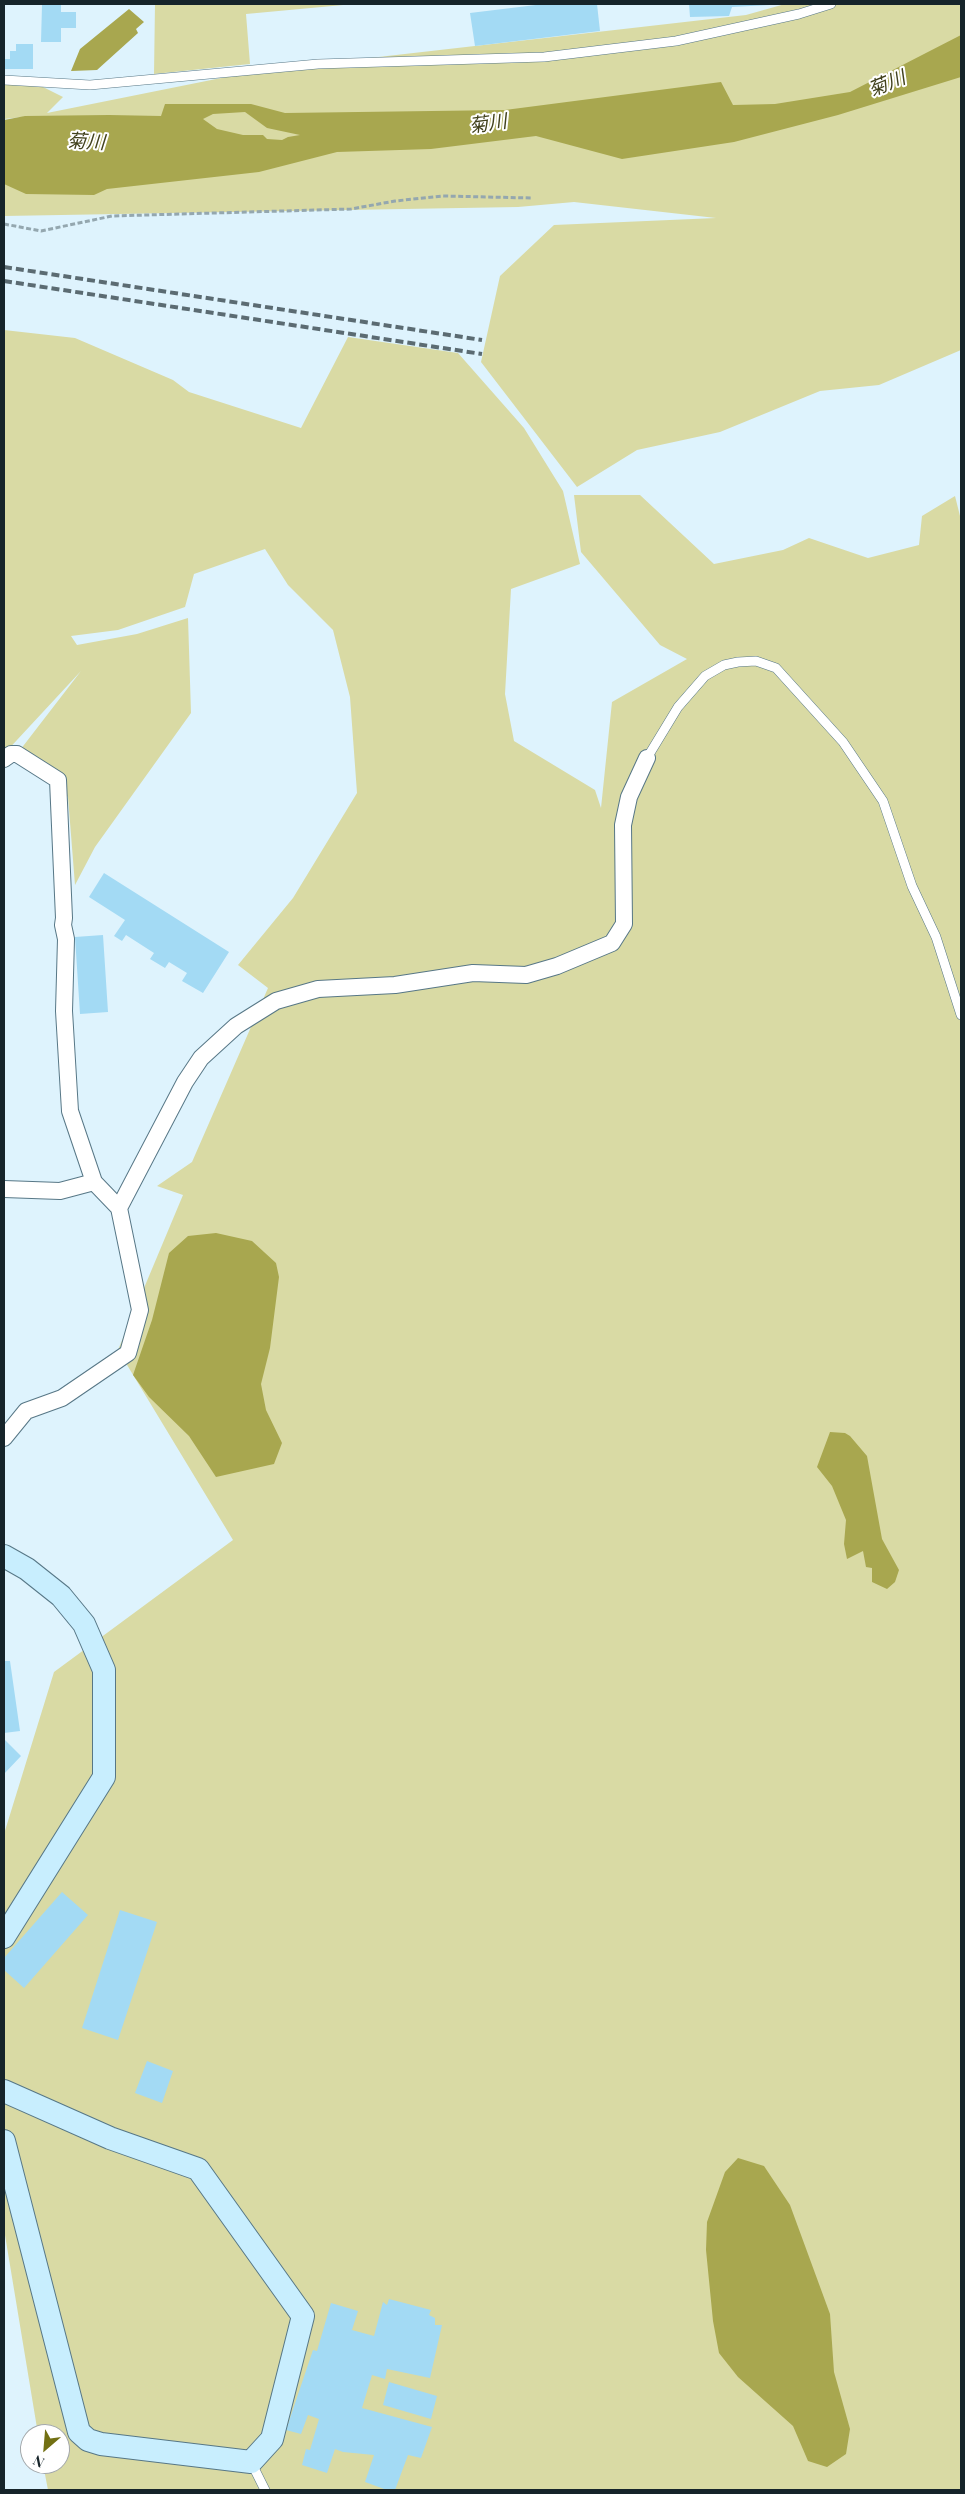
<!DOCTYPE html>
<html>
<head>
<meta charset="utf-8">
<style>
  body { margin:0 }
  #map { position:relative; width:965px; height:2494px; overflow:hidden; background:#def3fd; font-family:"Playfair Display",serif }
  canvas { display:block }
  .frame { position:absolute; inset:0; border:5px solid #16242a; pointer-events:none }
  .north { position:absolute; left:20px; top:2424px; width:50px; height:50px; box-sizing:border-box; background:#fff; border:1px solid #a2a7aa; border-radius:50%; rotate:207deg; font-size:14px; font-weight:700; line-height:20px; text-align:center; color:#16242a }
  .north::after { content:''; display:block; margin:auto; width:18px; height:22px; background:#727013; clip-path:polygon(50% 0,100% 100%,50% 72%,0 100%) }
</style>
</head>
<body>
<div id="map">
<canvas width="965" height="2494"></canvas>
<div class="frame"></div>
<div class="north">N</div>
</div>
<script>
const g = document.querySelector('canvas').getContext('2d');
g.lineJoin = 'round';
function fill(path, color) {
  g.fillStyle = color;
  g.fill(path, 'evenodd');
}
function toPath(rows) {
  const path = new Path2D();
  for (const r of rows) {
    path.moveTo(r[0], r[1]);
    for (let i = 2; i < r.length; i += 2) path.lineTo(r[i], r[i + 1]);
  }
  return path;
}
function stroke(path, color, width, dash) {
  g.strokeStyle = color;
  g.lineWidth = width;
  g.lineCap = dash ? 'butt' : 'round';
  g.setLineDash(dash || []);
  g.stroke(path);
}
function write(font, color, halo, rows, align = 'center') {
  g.font = font + ' "Playfair Display","Noto Sans JP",serif';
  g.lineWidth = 4;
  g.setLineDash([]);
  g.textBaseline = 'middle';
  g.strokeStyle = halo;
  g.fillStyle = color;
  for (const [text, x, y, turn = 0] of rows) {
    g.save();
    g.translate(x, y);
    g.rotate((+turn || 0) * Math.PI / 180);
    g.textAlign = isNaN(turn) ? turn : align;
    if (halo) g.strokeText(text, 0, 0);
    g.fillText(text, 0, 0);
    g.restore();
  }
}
fill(toPath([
  [155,4,354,4,246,14,250,64,154,74],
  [785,4,961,4,961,350,879,385,820,391,720,432,637,450,577,487,481,362,500,276,554,225,716,218,574,202,518,207,4,216,4,122,32,116,4,119,4,85,37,84,63,97,47,113,256,71,746,15],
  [4,330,75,338,173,380,189,392,301,428,348,337,458,353,524,428,563,491,580,564,511,589,505,694,514,741,595,790,601,808,612,702,687,659,660,645,581,552,574,495,640,495,714,564,783,550,809,538,868,558,919,545,922,516,955,496,961,520,961,2490,48,2490,43,2464,60,2464,60,2434,38,2434,4,2229,4,1834,54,1672,233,1540,118,1350,183,1195,157,1186,192,1162,268,988,238,965,293,898,357,793,350,697,333,630,288,585,265,549,194,574,185,607,118,630,71,636,77,645,137,634,188,618,191,713,95,847,75,885,68,797,39,766,17,754,81,671,4,754]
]), '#d9daa4');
fill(toPath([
  [129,9,144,22,136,29,138,33,97,70,71,71,80,49],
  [961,35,961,77,838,115,734,142,622,159,536,136,431,149,337,152,259,172,107,189,94,195,26,194,4,184,4,120,25,116,109,115,161,116,165,104,251,104,285,113,505,110,721,82,733,105,775,104,850,92],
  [245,112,267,128,300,135,288,137,282,140,267,139,263,135,243,135,217,129,203,119,213,114],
  [216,1233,252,1241,276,1263,279,1277,270,1348,261,1384,266,1410,282,1443,274,1464,216,1477,189,1436,149,1397,133,1375,152,1320,169,1253,188,1236],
  [830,1432,845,1433,850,1436,867,1456,882,1539,899,1570,895,1582,887,1589,872,1582,872,1568,866,1567,863,1551,847,1559,844,1544,846,1520,832,1486,817,1467],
  [738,2158,764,2166,790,2205,830,2314,834,2372,850,2429,846,2454,827,2467,808,2461,793,2426,738,2377,719,2353,713,2321,706,2250,707,2222,725,2172]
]), '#a8a74f');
fill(toPath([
  [544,4,597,4,600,31,475,46,470,13],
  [689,4,770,4,770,5,732,7,729,16,690,17],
  [42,5,61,5,61,12,76,12,76,28,61,28,61,42,41,42],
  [16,44,33,44,33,69,4,69,4,59,10,59,10,51,16,51],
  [104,873,229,952,203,993,182,981,187,973,169,962,165,968,150,959,154,953,126,935,122,941,114,936,125,920,89,897],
  [103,935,108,1012,80,1014,75,937],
  [4,1661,10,1661,20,1731,4,1733],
  [4,1739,21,1756,4,1774],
  [62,1892,88,1915,24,1988,4,1970,4,1958],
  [120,1910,157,1922,118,2040,82,2028],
  [147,2061,173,2071,162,2103,135,2093],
  [389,2299,431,2310,429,2315,435,2318,435,2325,442,2325,430,2378,387,2369,385,2379,372,2375,362,2408,432,2427,421,2458,408,2455,395,2490,387,2490,365,2482,374,2455,343,2452,335,2449,327,2473,302,2465,306,2449,310,2450,319,2419,308,2415,301,2434,286,2430,313,2350,317,2351,331,2303,358,2311,352,2330,374,2336,383,2302,387,2305],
  [389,2382,437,2396,431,2419,383,2405]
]), '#a3daf4');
const lane = toPath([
  [4,80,90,85,318,64,544,57,676,41,799,14,831,4],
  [647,758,678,707,705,676,724,665,738,662,756,661,776,668,843,742,883,801,912,886,936,937,961,1015],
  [251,2462,265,2490]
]);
const street = toPath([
  [4,759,11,754,17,754,58,780,64,918,63,925,66,939,64,1011,70,1111,94,1182,119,1208,140,1310,128,1353,62,1398,26,1411,4,1438],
  [4,1189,60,1191,94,1182],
  [119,1208,185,1082,201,1058,236,1026,276,1001,318,989,395,985,473,973,526,975,557,966,612,943,624,924,623,825,629,797,647,758]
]);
const secondary = toPath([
  [4,1556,27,1569,61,1596,84,1624,104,1670,104,1777,4,1937],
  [4,2091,110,2138,198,2169,303,2316,272,2439,251,2462,101,2444,88,2440,79,2432,4,2141]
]);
stroke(lane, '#577786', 10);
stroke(street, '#577786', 18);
stroke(secondary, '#577786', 24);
stroke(toPath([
  [4,224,41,231,112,216,351,209,395,201,443,196,532,198]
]), '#94a7af', 3, [5, 2.5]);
stroke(lane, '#fff', 9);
stroke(street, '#fff', 16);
stroke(secondary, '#c8eefe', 22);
stroke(toPath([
  [4,267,482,340],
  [4,281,482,354]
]), '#5b6b72', 4, [8, 4]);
write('italic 19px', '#41411c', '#fff', [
  ["菊川",887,84,-22],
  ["菊川",488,124,-8],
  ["菊川",86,142,3]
]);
</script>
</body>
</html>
